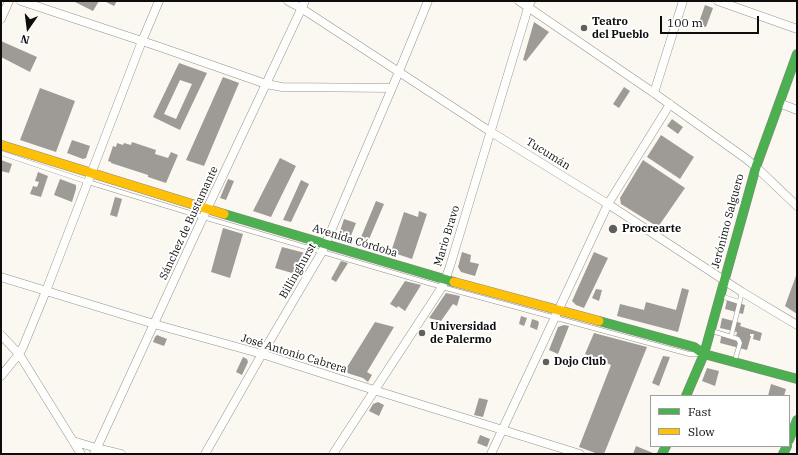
<!DOCTYPE html>
<html>
<head>
<meta charset="utf-8">
<style>
  body { margin:0 }
  #map { position:relative; width:798px; height:455px; overflow:hidden; background:#fbf8f1; font-family:"IBM Plex Serif",serif }
  canvas { display:block }
  .frame { position:absolute; inset:0; border:2px solid #0d0d0d; pointer-events:none }
  .legend { position:absolute; left:650px; top:395px; width:140px; height:52px; box-sizing:border-box; background:#fff; border:1px solid #9e9e9e; margin:0; padding:5px 7px; list-style:none; font-size:12px; color:#0d0d0d }
  .legend li { display:flex; align-items:center; gap:8px; height:20px }
  .legend b { width:20px; border:1px solid #9e9e9e }
  .north { position:absolute; left:8px; top:8px; width:40px; height:40px; -webkit-text-stroke:3px #fff; paint-order:stroke; rotate:194deg; font-size:11px; font-weight:700; line-height:16px; text-align:center; color:#0d0d0d }
  .north::after { content:''; display:block; margin:auto; width:14px; height:18px; background:#0d0d0d; clip-path:polygon(50% 0,100% 100%,50% 72%,0 100%) }
  .scale { position:absolute; left:660px; top:16px; width:99px; height:18px; box-sizing:border-box; border:2px solid #0d0d0d; border-top:0; padding-left:5px; font-size:12px; line-height:14px; white-space:nowrap; color:#0d0d0d; -webkit-text-stroke:3px #fff; paint-order:stroke }
</style>
</head>
<body>
<div id="map">
<canvas width="798" height="455"></canvas>
<div class="frame"></div>
<ul class="legend">
<li><b style="height:5px;background:#4caf50"></b>Fast</li>
<li><b style="height:5px;background:#ffc107"></b>Slow</li>
</ul>
<div class="north">N</div>
<div class="scale">100 m</div>
</div>
<script>
const g = document.querySelector('canvas').getContext('2d');
g.lineJoin = 'round';
function fill(path, color) {
  g.fillStyle = color;
  g.fill(path, 'evenodd');
}
function toPath(rows) {
  const path = new Path2D();
  for (const r of rows) {
    path.moveTo(r[0], r[1]);
    for (let i = 2; i < r.length; i += 2) path.lineTo(r[i], r[i + 1]);
  }
  return path;
}
function stroke(path, color, width, dash) {
  g.strokeStyle = color;
  g.lineWidth = width;
  g.lineCap = dash ? 'butt' : 'round';
  g.setLineDash(dash || []);
  g.stroke(path);
}
function write(font, color, halo, rows, align = 'center') {
  g.font = font + ' "IBM Plex Serif",serif';
  g.lineWidth = 4;
  g.setLineDash([]);
  g.textBaseline = 'middle';
  g.strokeStyle = halo;
  g.fillStyle = color;
  for (const [text, x, y, turn = 0] of rows) {
    g.save();
    g.translate(x, y);
    g.rotate((+turn || 0) * Math.PI / 180);
    g.textAlign = isNaN(turn) ? turn : align;
    if (halo) g.strokeText(text, 0, 0);
    g.fillText(text, 0, 0);
    g.restore();
  }
}
fill(toPath([
  [73,1,99,1,93,11],
  [104,1,117,1,114,6],
  [705,5,713,8,706,27,698,25],
  [534,22,549,32,526,61,523,60],
  [1,41,37,57,30,72,1,57],
  [179,63,207,73,180,130,153,117],
  [180,80,192,84,176,119,164,114],
  [223,77,239,83,204,166,186,160],
  [624,87,630,91,619,108,613,104],
  [40,88,75,101,56,152,20,140],
  [672,119,683,127,678,134,667,126],
  [661,135,694,157,680,179,647,157],
  [72,140,90,146,86,158,83,159,67,153],
  [132,142,156,150,155,154,168,158,171,152,178,155,166,183,148,177,148,175,111,163,111,162,108,161,113,146,116,147,117,143,123,145,124,143,131,145],
  [280,158,296,166,271,217,253,211],
  [1,160,12,164,9,173,1,171],
  [643,160,685,188,658,227,621,204,620,198],
  [38,172,48,176,41,197,30,194,33,186,37,187,39,182,35,181],
  [60,179,76,185,76,189,72,202,54,195],
  [228,179,234,181,226,200,220,198],
  [301,180,309,184,291,222,283,220],
  [115,197,122,199,117,217,110,215],
  [376,201,384,204,367,244,359,242],
  [419,211,427,214,412,259,391,252,404,212,418,217],
  [344,219,356,223,350,238,342,236,340,231],
  [223,228,243,234,230,278,211,272],
  [282,247,305,253,309,256,309,260,297,283,289,278,292,273,275,268],
  [462,252,471,255,470,262,479,264,475,276,461,272,458,267],
  [594,252,608,258,584,308,576,305,572,301],
  [341,261,348,263,336,282,331,279],
  [797,273,797,314,785,306],
  [405,281,421,285,405,311,398,306,397,308,390,304],
  [682,288,689,290,678,332,617,316,620,304,644,310,646,302,676,310],
  [596,289,602,290,599,301,592,298],
  [446,293,460,296,457,306,453,304,441,321,429,318],
  [727,300,745,305,743,314,725,309],
  [521,316,527,318,524,326,519,324],
  [722,318,741,323,740,326,762,333,760,341,753,339,754,334,750,334,750,336,751,336,747,350,720,343,722,333,736,337,737,332,720,328],
  [532,319,538,321,539,323,537,330,530,327],
  [375,322,394,327,367,372,372,375,368,382,363,378,344,372],
  [564,325,569,326,558,354,549,350,558,327],
  [594,333,647,347,604,454,598,454,579,447,611,365,585,354],
  [157,335,167,339,164,346,153,342,155,337],
  [663,356,670,357,659,386,652,383],
  [243,357,247,359,248,362,242,375,236,372],
  [707,368,719,371,715,386,702,381],
  [771,384,786,389,784,396,768,396],
  [479,398,488,400,483,417,474,415],
  [378,402,384,405,379,416,369,411,373,404],
  [480,435,490,439,487,447,477,443],
  [636,446,653,453,653,454,633,454]
]), '#9e9b97');
const lane = toPath([
  [1,153,88,182,203,217,442,287,689,354,699,354],
  [721,296,739,302],
  [712,331,738,339,740,343,735,360],
  [731,337,742,292]
]);
const street = toPath([
  [21,1,157,46,266,84,282,87,392,88],
  [288,1,301,8,491,132,608,204,742,292,797,325],
  [519,1,654,93,745,158,756,167,797,206],
  [718,1,797,29],
  [1,19,9,1],
  [654,93,683,1],
  [779,103,797,110],
  [1,277,154,324,262,354,374,390,580,454],
  [1,335,19,354,81,454],
  [1,376,19,354,23,347,30,330,46,291,142,41,159,1],
  [73,441,96,448,121,454],
  [94,454,199,226,266,84,305,1],
  [205,454,262,354,322,252,395,81,428,1],
  [333,454,442,287,445,280,450,266,528,8,531,1],
  [491,454,608,204,670,104]
]);
const fast = toPath([
  [224,214,454,282],
  [599,321,694,347,704,354,797,379],
  [686,396,704,354,756,167,797,54],
  [789,440,797,420],
  [662,454,666,446],
  [783,454,787,446]
]);
const slow = toPath([
  [1,145,224,214],
  [454,282,599,321]
]);
stroke(lane, '#949390', 5);
stroke(street, '#949390', 9);
stroke(fast, '#8b8986', 10);
stroke(slow, '#8b8986', 10);
stroke(lane, '#fefefd', 4);
stroke(street, '#fefefd', 8);
stroke(fast, '#4caf50', 9);
stroke(slow, '#ffc107', 9);
for (const [x, y, r, color] of [
  [584,28,4,"#605f5d"],
  [613,229,5,"#605f5d"],
  [422,333,4,"#605f5d"],
  [546,362,4,"#605f5d"]
]) {
  const dot = new Path2D();
  dot.arc(x, y, r, 0, 2 * Math.PI);
  g.fillStyle = color;
  g.fill(dot);
  stroke(dot, '#fff', 1.5);
}
write('bold 11px', '#0d0d0d', '#fff', [
  ["Teatro",592,22],
  ["del Pueblo",592,35],
  ["Procrearte",622,229],
  ["Universidad",430,327],
  ["de Palermo",430,340],
  ["Dojo Club",554,362]
], 'left');
write('11px', '#0d0d0d', '#fff', [
  ["Tucumán",548,154,32],
  ["Jerónimo Salguero",728,221,-75],
  ["Sánchez de Bustamante",189,223,-65],
  ["Mario Bravo",447,236,-73],
  ["Avenida Córdoba",355,241,17],
  ["Billinghurst",298,271,-60],
  ["José Antonio Cabrera",294,354,17]
]);
</script>
</body>
</html>
